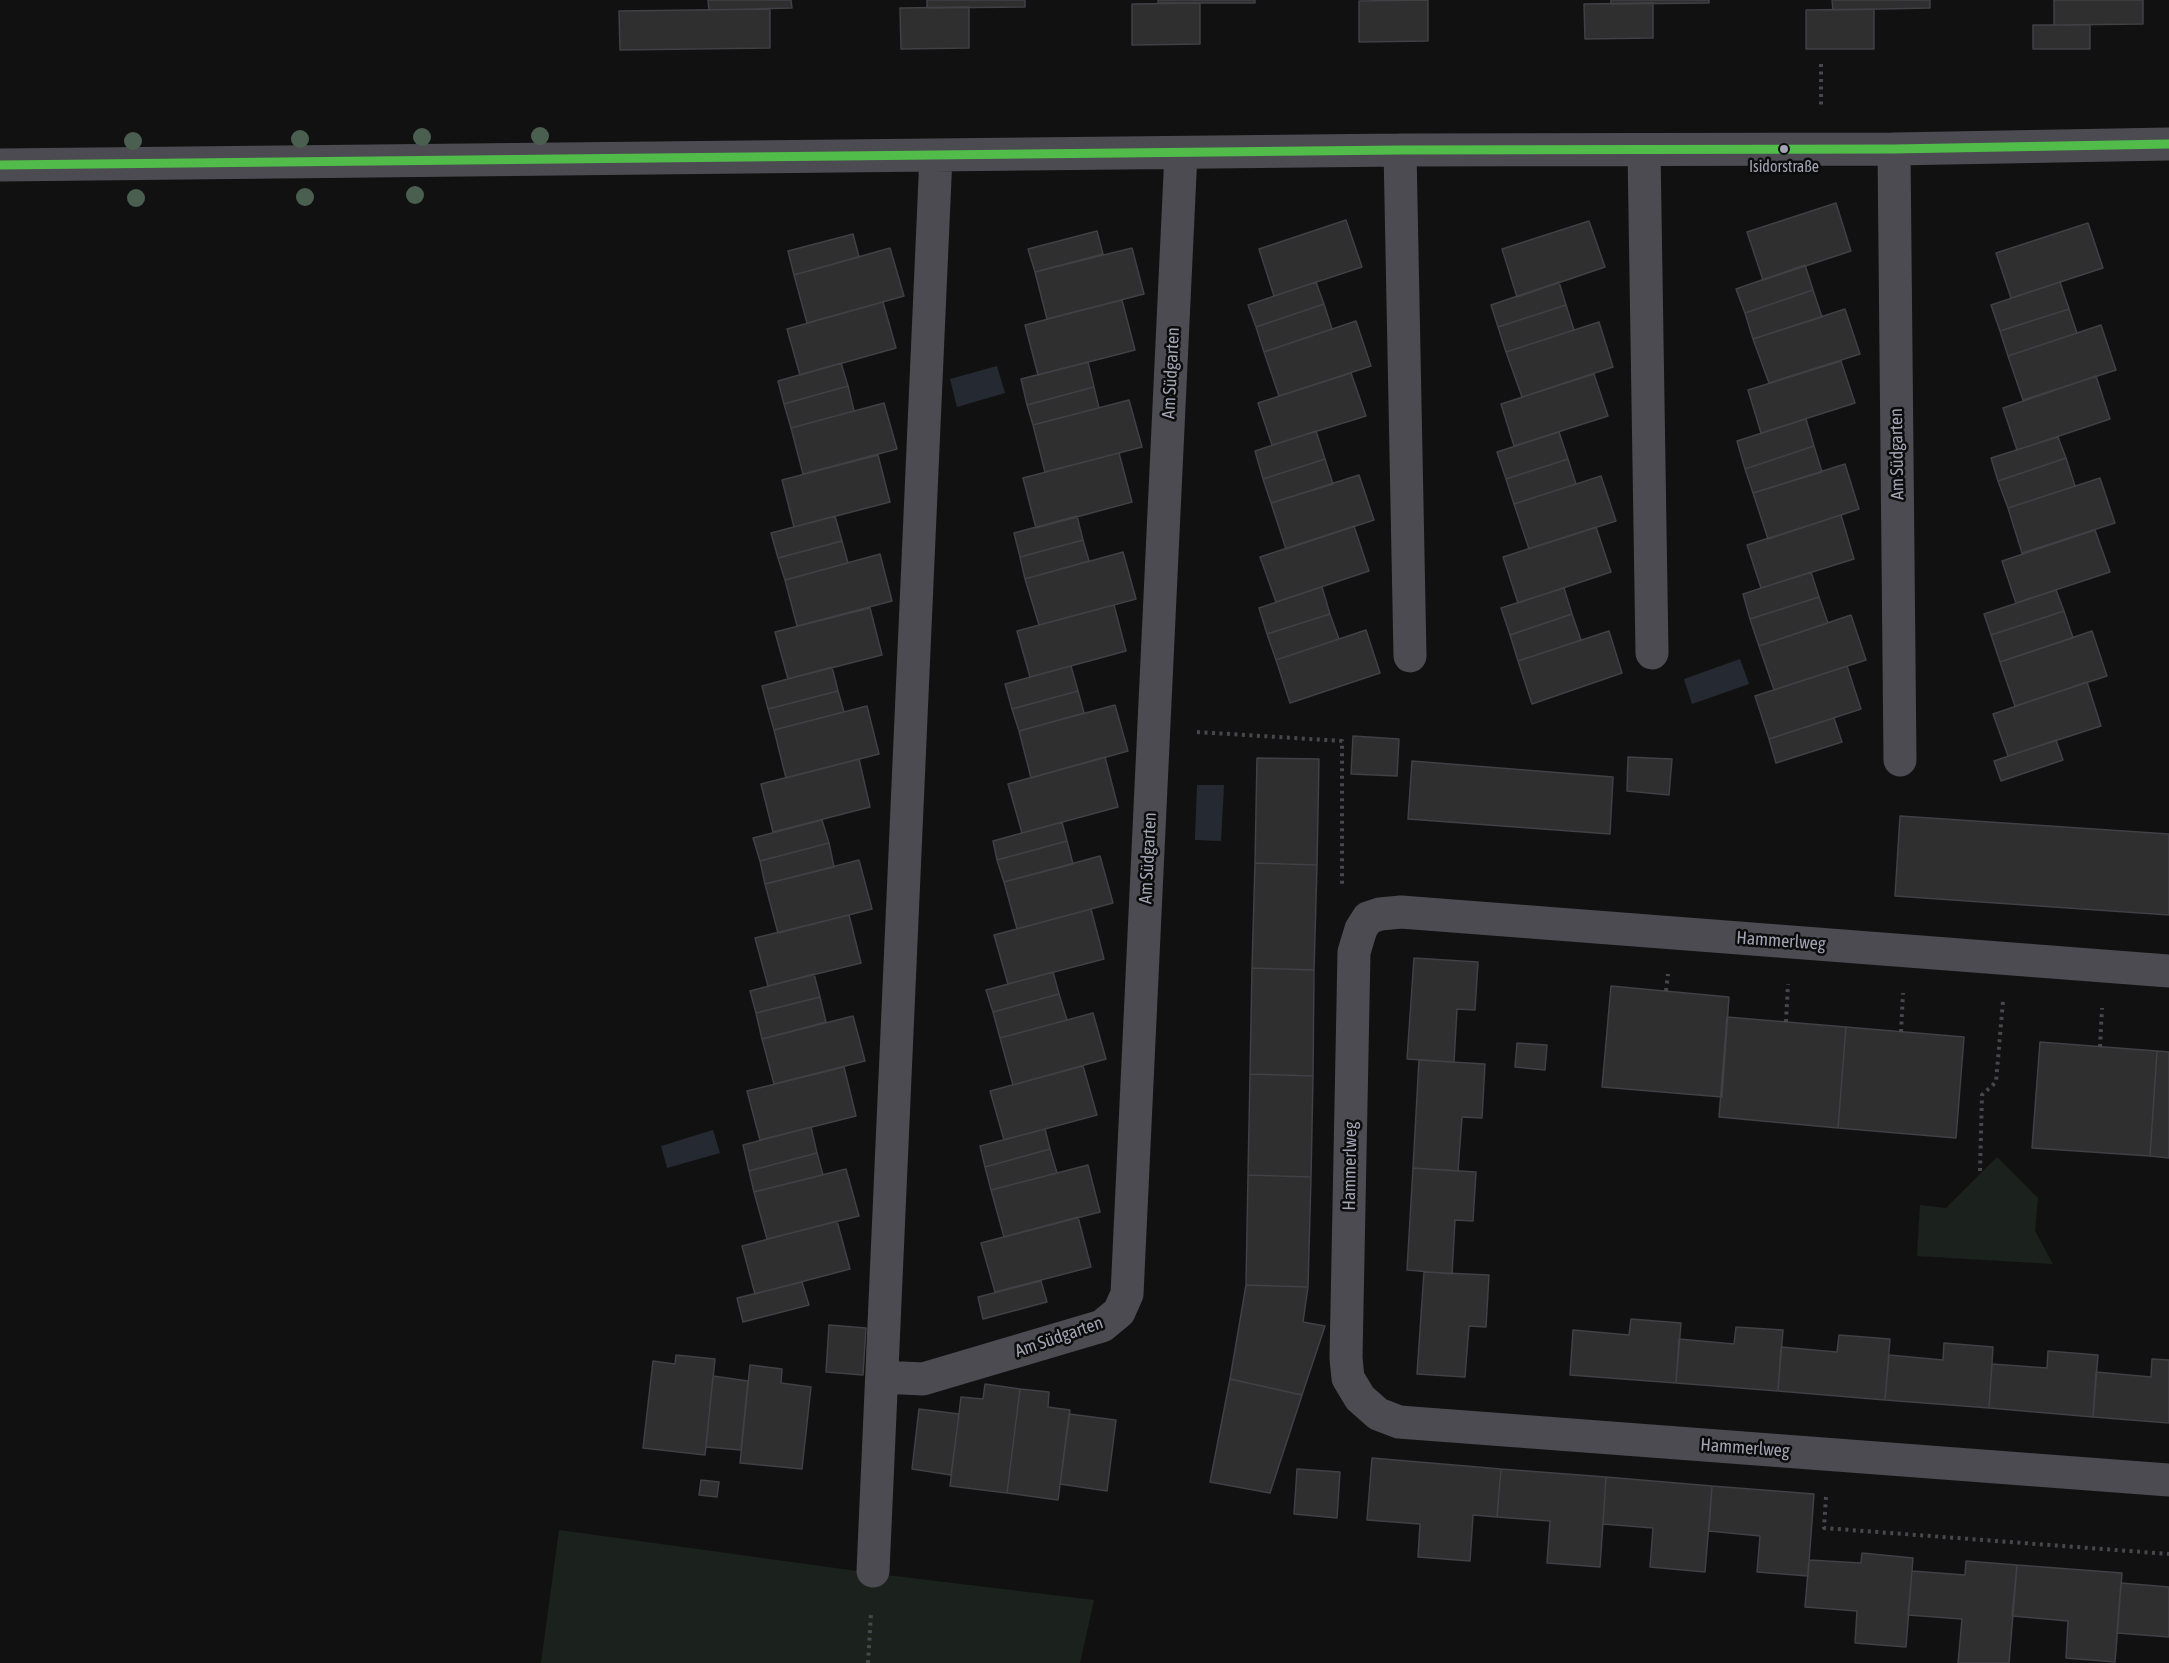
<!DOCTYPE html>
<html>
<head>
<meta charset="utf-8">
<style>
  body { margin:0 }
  canvas { display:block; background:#111 }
</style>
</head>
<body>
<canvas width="2169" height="1663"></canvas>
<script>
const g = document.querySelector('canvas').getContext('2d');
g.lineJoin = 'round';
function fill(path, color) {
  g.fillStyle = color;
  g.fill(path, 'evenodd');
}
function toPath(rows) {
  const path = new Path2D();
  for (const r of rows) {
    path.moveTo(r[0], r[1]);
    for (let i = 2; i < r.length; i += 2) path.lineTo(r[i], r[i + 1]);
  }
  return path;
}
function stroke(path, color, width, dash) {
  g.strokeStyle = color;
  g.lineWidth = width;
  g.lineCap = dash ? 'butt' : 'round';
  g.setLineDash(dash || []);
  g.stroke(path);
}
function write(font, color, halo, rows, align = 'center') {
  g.font = font + ' "Asap Condensed",sans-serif';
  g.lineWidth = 5;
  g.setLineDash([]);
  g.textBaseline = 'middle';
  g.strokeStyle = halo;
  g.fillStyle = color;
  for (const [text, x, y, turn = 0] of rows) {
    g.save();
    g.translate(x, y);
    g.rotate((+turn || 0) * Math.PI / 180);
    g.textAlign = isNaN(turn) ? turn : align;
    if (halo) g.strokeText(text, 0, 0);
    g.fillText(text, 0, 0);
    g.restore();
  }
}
fill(toPath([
  [1997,1157,2038,1198,2035,1231,2053,1264,1917,1256,1920,1205,1946,1208],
  [559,1530,886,1575,1094,1600,1080,1663,541,1663]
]), '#1b221d');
fill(toPath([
  [997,366,1005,393,957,407,950,379],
  [1740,659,1749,684,1692,704,1684,679],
  [1197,785,1224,785,1221,841,1195,840],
  [713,1130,720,1153,667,1168,661,1146]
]), '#252a32');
const building = toPath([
  [708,0,791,0,792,8,709,10,708,0],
  [927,0,1025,0,1025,7,927,8,927,0],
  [1158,0,1255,0,1255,3,1158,3,1158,0],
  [1428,0,1428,41,1359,42,1359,1,1428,0],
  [1611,0,1709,0,1709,3,1611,4,1611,0],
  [1832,0,1930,0,1930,8,1833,10,1832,0],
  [2054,0,2143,0,2143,24,2054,25,2054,0],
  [1200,3,1200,44,1132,45,1132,4,1200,3],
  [1653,3,1653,38,1585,39,1584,4,1653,3],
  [969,7,969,48,901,49,900,8,969,7],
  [770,9,770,48,620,50,619,11,770,9],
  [1874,9,1874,49,1806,49,1806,10,1874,9],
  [2033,25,2090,25,2090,49,2033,49,2033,25],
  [1836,203,1851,251,1763,280,1747,232,1836,203],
  [1346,220,1362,267,1274,296,1259,249,1346,220],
  [1589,221,1605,267,1517,297,1502,249,1589,221],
  [2088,223,2103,268,2011,298,1996,253,2088,223],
  [1097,231,1103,254,1035,272,1028,249,1097,231],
  [853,234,859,257,794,275,788,251,853,234],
  [890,248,904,296,807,323,794,275,890,248],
  [1132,248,1144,294,1047,319,1035,272,1132,248],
  [1805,265,1813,290,1745,313,1736,289,1805,265],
  [1316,282,1324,304,1256,327,1248,305,1316,282],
  [1559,282,1566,305,1498,327,1491,305,1559,282],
  [2060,282,2069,309,2000,331,1991,305,2060,282],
  [1813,290,1822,317,1753,339,1745,313,1813,290],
  [1122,300,1135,350,1038,375,1025,325,1122,300],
  [883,302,896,348,800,375,787,329,883,302],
  [1324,304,1332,329,1264,352,1256,327,1324,304],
  [1566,305,1574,330,1506,352,1498,327,1566,305],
  [1845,309,1860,354,1769,383,1753,339,1845,309],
  [2069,309,2077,333,2008,356,2000,331,2069,309],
  [1356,321,1371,366,1279,396,1264,352,1356,321],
  [1599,322,1613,367,1522,397,1506,352,1599,322],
  [2101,325,2116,370,2023,400,2008,356,2101,325],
  [1841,361,1855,403,1761,433,1748,390,1841,361],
  [1088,362,1094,387,1027,405,1021,379,1088,362],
  [841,363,848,386,784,404,778,381,841,363],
  [1351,373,1366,416,1272,445,1258,403,1351,373],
  [1594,374,1608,416,1514,446,1501,404,1594,374],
  [2096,376,2110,419,2017,450,2003,408,2096,376],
  [848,386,854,411,791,428,784,404,848,386],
  [1094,387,1099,408,1033,425,1027,405,1094,387],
  [1129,400,1142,447,1045,472,1033,425,1129,400],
  [884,403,897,449,803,474,791,428,884,403],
  [1806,419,1814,446,1745,469,1737,441,1806,419],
  [1316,431,1325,459,1263,479,1255,451,1316,431],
  [1559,432,1568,459,1506,479,1497,452,1559,432],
  [2058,437,2066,458,1998,481,1991,458,2058,437],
  [1814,446,1822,472,1753,493,1745,469,1814,446],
  [1119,453,1132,502,1036,528,1023,478,1119,453],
  [878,455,890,502,794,527,782,480,878,455],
  [2066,458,2075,486,2008,508,1998,481,2066,458],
  [1325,459,1333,484,1271,503,1263,479,1325,459],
  [1568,459,1576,484,1514,504,1506,479,1568,459],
  [1845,464,1859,509,1768,539,1753,493,1845,464],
  [1359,475,1374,520,1286,549,1271,503,1359,475],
  [1601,476,1616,521,1529,549,1514,504,1601,476],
  [2100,478,2115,523,2022,553,2008,508,2100,478],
  [1841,515,1854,559,1761,588,1747,545,1841,515],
  [835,516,842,541,778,558,771,533,835,516],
  [1077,516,1083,540,1020,557,1014,533,1077,516],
  [1354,526,1369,571,1276,602,1260,557,1354,526],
  [1596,527,1611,572,1518,603,1503,557,1596,527],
  [2095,530,2110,572,2016,603,2002,561,2095,530],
  [1083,540,1089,561,1025,579,1020,557,1083,540],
  [842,541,848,563,785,580,778,558,842,541],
  [1123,552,1136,599,1039,625,1025,579,1123,552],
  [880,554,892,601,797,626,785,580,880,554],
  [1811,572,1819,597,1750,619,1743,594,1811,572],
  [1322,587,1330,614,1267,634,1259,608,1322,587],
  [1564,588,1572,614,1510,635,1501,608,1564,588],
  [2056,590,2064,611,1991,635,1984,614,2056,590],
  [1819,597,1828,623,1759,646,1750,619,1819,597],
  [1114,605,1126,651,1030,677,1017,631,1114,605],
  [870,608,882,655,788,679,775,632,870,608],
  [2064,611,2073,638,2000,662,1991,635,2064,611],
  [1330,614,1339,639,1276,660,1267,634,1330,614],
  [1572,614,1581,640,1518,661,1510,635,1572,614],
  [1851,615,1866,660,1774,690,1759,646,1851,615],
  [1366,630,1380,673,1290,703,1276,660,1366,630],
  [1609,631,1622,673,1532,704,1518,661,1609,631],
  [2092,631,2107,676,2015,706,2000,662,2092,631],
  [1071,666,1078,691,1012,709,1005,684,1071,666],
  [1847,666,1861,709,1769,739,1755,696,1847,666],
  [832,667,838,691,768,709,762,686,832,667],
  [2087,682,2101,726,2008,756,1993,714,2087,682],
  [838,691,844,712,774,730,768,709,838,691],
  [1078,691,1084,713,1019,731,1012,709,1078,691],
  [1115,705,1128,751,1031,778,1019,731,1115,705],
  [867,706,879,754,786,778,774,730,867,706],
  [1834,718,1842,742,1776,763,1769,739,1834,718],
  [1353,736,1399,739,1397,776,1351,774,1353,736],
  [2056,740,2063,760,2001,781,1994,761,2056,740],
  [1105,757,1118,807,1022,833,1008,784,1105,757],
  [1628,757,1672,759,1669,795,1627,791,1628,757],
  [1257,758,1319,759,1317,865,1255,863,1257,758],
  [859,759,870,807,773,832,761,784,859,759],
  [1412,761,1613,777,1610,834,1408,819,1412,761],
  [1900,816,2169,834,2169,915,1895,896,1900,816],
  [822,820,829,843,760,861,753,838,822,820],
  [1062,822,1067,841,997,860,993,841,1062,822],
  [1067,841,1073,864,1004,882,997,860,1067,841],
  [829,843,834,867,765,884,760,861,829,843],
  [1100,856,1113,903,1017,929,1004,882,1100,856],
  [859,860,872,909,778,933,765,884,859,860],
  [1255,863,1317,865,1314,970,1252,968,1255,863],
  [1091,909,1104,959,1008,984,994,935,1091,909],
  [849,915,861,963,768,986,755,938,849,915],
  [1414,958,1478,962,1475,1010,1457,1009,1454,1062,1407,1059,1414,958],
  [1252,968,1314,970,1313,1076,1250,1074,1252,968],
  [1053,972,1059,994,993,1012,986,990,1053,972],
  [814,974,820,997,756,1013,750,991,814,974],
  [1611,986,1729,997,1722,1097,1602,1087,1611,986],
  [1059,994,1067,1020,1000,1038,993,1012,1059,994],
  [820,997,826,1022,762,1039,756,1013,820,997],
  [1093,1013,1106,1059,1013,1085,1000,1038,1093,1013],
  [853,1016,865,1061,774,1084,762,1039,853,1016],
  [1727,1017,1846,1027,1838,1128,1719,1117,1727,1017],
  [1846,1027,1964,1037,1956,1138,1838,1128,1846,1027],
  [2040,1042,2157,1051,2150,1156,2032,1148,2040,1042],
  [1517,1043,1547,1045,1545,1070,1515,1067,1517,1043],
  [2157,1051,2169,1052,2169,1158,2150,1156,2157,1051],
  [1419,1060,1485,1064,1482,1118,1462,1117,1458,1171,1413,1168,1419,1060],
  [1083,1066,1097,1115,1004,1140,990,1091,1083,1066],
  [844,1067,856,1116,760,1140,747,1091,844,1067],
  [1250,1074,1313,1076,1311,1177,1248,1175,1250,1074],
  [811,1127,817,1153,749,1171,743,1145,811,1127],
  [1045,1129,1050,1149,985,1167,980,1146,1045,1129],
  [1050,1149,1057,1173,991,1190,985,1167,1050,1149],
  [817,1153,823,1175,754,1192,749,1171,817,1153],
  [1088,1165,1100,1212,1004,1237,991,1190,1088,1165],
  [1413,1168,1476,1172,1473,1221,1455,1220,1452,1274,1407,1270,1413,1168],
  [846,1169,859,1216,767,1239,754,1192,846,1169],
  [1248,1175,1311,1177,1308,1287,1246,1285,1248,1175],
  [1078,1217,1091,1267,995,1292,981,1243,1078,1217],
  [837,1221,850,1269,755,1294,742,1246,837,1221],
  [1424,1272,1489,1275,1486,1327,1469,1326,1465,1377,1417,1374,1424,1272],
  [1041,1281,1047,1302,983,1319,978,1297,1041,1281],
  [802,1282,809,1305,743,1322,737,1298,802,1282],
  [1246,1285,1308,1287,1303,1322,1325,1326,1302,1395,1230,1379,1246,1285],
  [1631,1319,1681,1323,1676,1383,1570,1375,1573,1330,1629,1335,1631,1319],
  [829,1325,866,1328,863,1375,826,1372,829,1325],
  [1736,1327,1783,1330,1778,1391,1676,1383,1679,1339,1734,1344,1736,1327],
  [1839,1335,1890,1339,1885,1400,1778,1391,1781,1347,1837,1352,1839,1335],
  [1944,1343,1993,1347,1989,1408,1885,1400,1889,1355,1943,1360,1944,1343],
  [2048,1351,2098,1355,2093,1417,1989,1408,1992,1364,2047,1368,2048,1351],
  [676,1355,715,1359,705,1455,643,1448,653,1361,675,1364,676,1355],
  [2152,1359,2169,1360,2169,1423,2093,1417,2096,1372,2151,1377,2152,1359],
  [750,1365,782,1369,781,1383,811,1387,802,1469,740,1463,750,1365],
  [713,1376,748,1381,741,1450,706,1447,713,1376],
  [1230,1379,1302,1395,1270,1493,1210,1482,1230,1379],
  [985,1384,1020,1389,1007,1493,950,1486,961,1397,983,1399,985,1384],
  [1020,1389,1049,1392,1048,1407,1070,1410,1058,1500,1007,1493,1020,1389],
  [919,1409,959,1414,951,1475,912,1469,919,1409],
  [1069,1414,1116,1420,1107,1491,1060,1484,1069,1414],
  [1372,1458,1501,1469,1497,1517,1473,1515,1470,1561,1418,1557,1420,1524,1367,1520,1372,1458],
  [1297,1469,1340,1472,1337,1518,1294,1514,1297,1469],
  [1501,1469,1606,1477,1600,1567,1547,1563,1550,1521,1497,1517,1501,1469],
  [1606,1477,1712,1486,1705,1572,1650,1567,1653,1528,1603,1524,1606,1477],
  [701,1480,719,1482,717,1497,699,1495,701,1480],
  [1712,1486,1814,1494,1808,1576,1757,1572,1760,1536,1709,1531,1712,1486],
  [1862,1553,1913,1558,1906,1647,1855,1643,1857,1611,1805,1607,1809,1560,1861,1563,1862,1553],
  [1966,1561,2017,1565,2009,1663,1958,1663,1962,1619,1908,1615,1912,1571,1965,1575,1966,1561],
  [2017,1565,2122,1573,2115,1662,2066,1658,2068,1621,2012,1616,2017,1565],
  [2121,1583,2169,1587,2169,1637,2117,1633,2121,1583]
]);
fill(building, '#2f2f30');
stroke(building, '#404045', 1.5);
stroke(toPath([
  [1821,64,1821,107],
  [1197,732,1342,741,1342,886],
  [1666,991,1668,974],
  [1786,1022,1788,984],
  [1901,1032,1903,993],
  [2100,1047,2102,1008],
  [1980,1171,1982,1095,1996,1082,2003,1001],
  [1826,1497,1824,1528,2169,1554],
  [868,1663,871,1613]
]), '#47474c', 4, [3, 4.5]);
stroke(toPath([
  [1894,149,1900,760],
  [1400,150,1410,656],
  [1644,150,1652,653],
  [0,165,1400,150,1894,149,2169,144],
  [2169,971,1401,912,1380,914,1368,918,1361,929,1354,952,1346,1358,1348,1378,1360,1398,1378,1414,1399,1422,2169,1480],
  [882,1377,923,1379,1102,1326,1119,1312,1127,1294,1181,153],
  [873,1571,936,156]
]), '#4b4b51', 33);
stroke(toPath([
  [0,165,1400,150,1894,149,2169,144]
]), '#51bc4a', 9);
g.fillStyle = '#4a5f4f';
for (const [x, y] of [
  [540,136],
  [422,137],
  [300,139],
  [133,141],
  [415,195],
  [305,197],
  [136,198]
]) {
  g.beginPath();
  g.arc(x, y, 9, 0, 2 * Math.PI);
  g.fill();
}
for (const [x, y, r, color] of [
  [1784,149,5,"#a2a3b3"]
]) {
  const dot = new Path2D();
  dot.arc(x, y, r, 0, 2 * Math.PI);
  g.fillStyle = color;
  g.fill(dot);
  stroke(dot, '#0c0c0d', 2);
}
write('16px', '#a2a3b3', '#0c0c0d', [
  ["Isidorstraße",1784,167]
]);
write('18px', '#a2a3b3', '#0c0c0d', [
  ["Am Südgarten",1171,373,-87],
  ["Am Südgarten",1897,454,-91],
  ["Am Südgarten",1148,858,-87],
  ["Hammerlweg",1781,941,4],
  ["Hammerlweg",1350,1166,-89],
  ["Am Südgarten",1059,1337,-19],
  ["Hammerlweg",1745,1448,4]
]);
</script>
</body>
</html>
